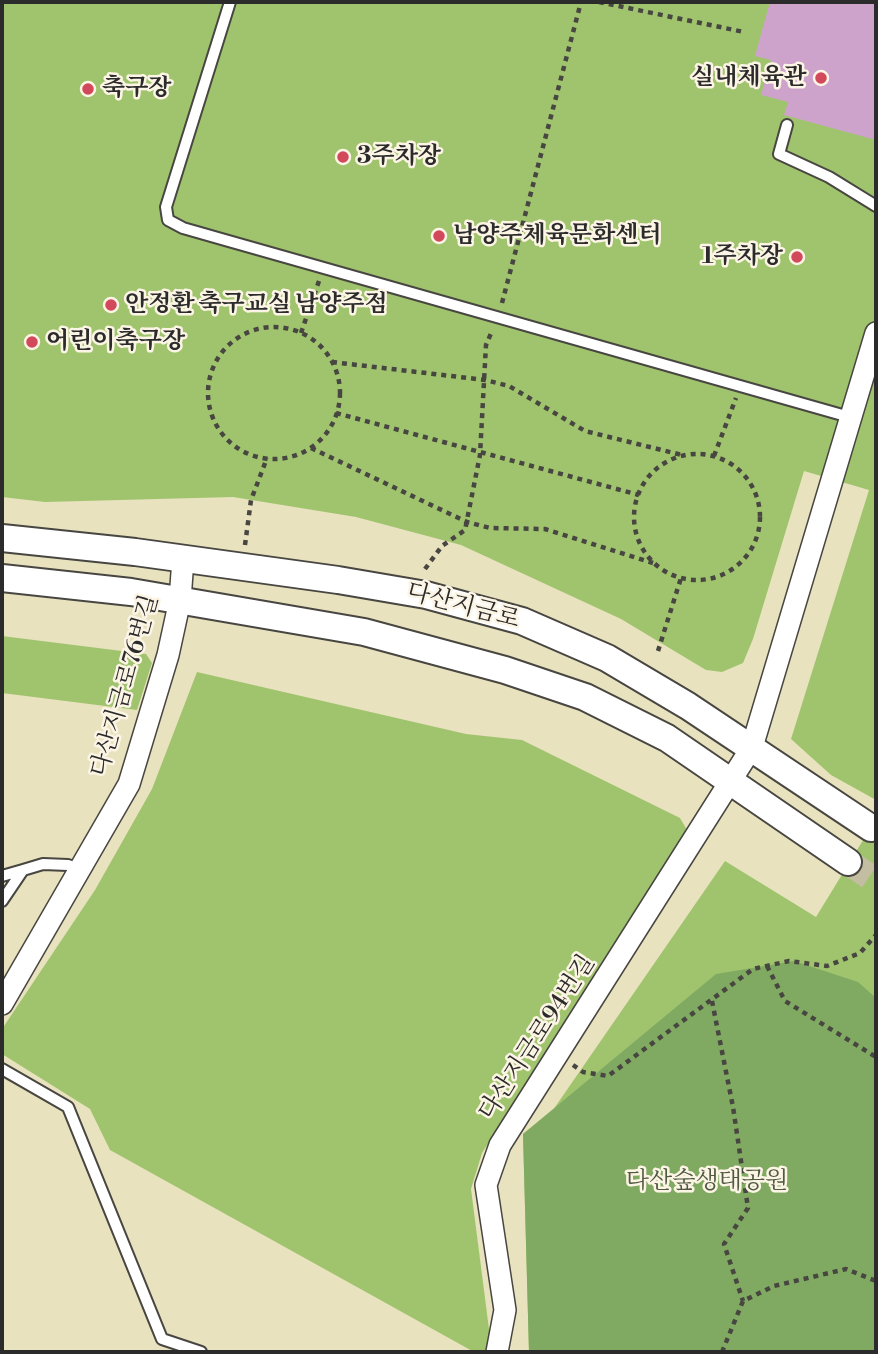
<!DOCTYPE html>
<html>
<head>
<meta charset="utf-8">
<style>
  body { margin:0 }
  #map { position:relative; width:878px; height:1354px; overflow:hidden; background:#e9e2bf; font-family:"Libre Bodoni",serif }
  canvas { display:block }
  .frame { position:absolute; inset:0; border:4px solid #2b2b2b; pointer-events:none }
</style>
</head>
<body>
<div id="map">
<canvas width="878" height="1354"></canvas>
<div class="frame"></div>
</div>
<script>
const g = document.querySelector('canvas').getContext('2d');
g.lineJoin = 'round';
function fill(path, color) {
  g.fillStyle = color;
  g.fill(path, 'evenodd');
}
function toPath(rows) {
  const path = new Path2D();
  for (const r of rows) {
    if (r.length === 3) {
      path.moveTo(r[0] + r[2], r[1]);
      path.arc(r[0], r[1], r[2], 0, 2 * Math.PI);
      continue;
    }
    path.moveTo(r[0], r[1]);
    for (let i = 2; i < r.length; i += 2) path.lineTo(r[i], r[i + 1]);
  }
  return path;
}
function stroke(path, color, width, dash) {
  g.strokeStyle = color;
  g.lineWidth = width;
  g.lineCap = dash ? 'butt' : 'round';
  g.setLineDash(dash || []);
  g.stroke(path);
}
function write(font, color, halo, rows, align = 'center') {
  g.font = font + ' "Libre Bodoni","Noto Serif KR",serif';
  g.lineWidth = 5;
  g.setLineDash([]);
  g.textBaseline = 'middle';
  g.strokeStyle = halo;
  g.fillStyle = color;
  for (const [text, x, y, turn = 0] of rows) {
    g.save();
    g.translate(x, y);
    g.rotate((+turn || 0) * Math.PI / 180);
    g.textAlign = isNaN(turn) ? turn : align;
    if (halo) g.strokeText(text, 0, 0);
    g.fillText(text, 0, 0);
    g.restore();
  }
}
fill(toPath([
  [2,2,876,2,876,800,831,775,791,739,869,490,804,471,753,639,743,663,722,672,706,670,621,619,461,545,356,517,233,497,45,502,2,497],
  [2,636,146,654,152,663,137,710,2,693],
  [197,672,466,734,522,740,680,818,687,830,482,1153,471,1189,490,1337,488,1352,474,1352,110,1150,90,1109,2,1054,2,1029,95,890,152,789],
  [876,819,876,1352,529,1352,523,1134,553,1110,725,861,816,917]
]), '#a0c46e');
fill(toPath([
  [794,961,858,982,876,998,876,1352,529,1352,523,1134,716,974]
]), '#80aa61');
fill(toPath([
  [770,2,876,2,876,140,784,115,788,102,761,95,771,60,755,56]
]), '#cea3cb');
stroke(toPath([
  [848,862,876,881]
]), '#c3bda1', 26, [26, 13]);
const service = toPath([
  [230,2,166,207,168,220,183,228,225,240,853,418],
  [787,125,779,154,829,177,876,206],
  [2,876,23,870],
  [2,901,23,870,43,864,68,865,81,870],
  [2,1069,68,1107,162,1339,201,1352]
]);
const minor = toPath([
  [2,1004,129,784,168,655,180,600,183,559],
  [497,1352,505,1310,486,1185,500,1145,752,747,876,333]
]);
const tertiary = toPath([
  [2,538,135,552,338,580,426,595,522,621,607,658,688,706,871,828],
  [2,578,131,592,364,632,505,670,585,697,667,738,848,862]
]);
stroke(service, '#484641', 14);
stroke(minor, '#484641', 24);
stroke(tertiary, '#484641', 30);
stroke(toPath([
  [599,2,744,32],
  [502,303,581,2],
  [274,393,66],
  [301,333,319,281],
  [332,362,485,380,509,386,585,431,682,455],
  [336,413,639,495],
  [311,448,467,522,490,528,545,529,653,563],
  [697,517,63],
  [714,456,736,398],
  [245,545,251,500,267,458],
  [425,569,442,546,465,530,480,455,486,345,492,331],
  [658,651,681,578],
  [767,966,785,1001,876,1057],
  [712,1001,733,1107,748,1208,724,1244,743,1301],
  [573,1065,583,1072,608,1076,753,969,789,961,827,966,860,953,876,935],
  [722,1352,743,1301,774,1286,846,1269,876,1281]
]), '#484641', 4.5, [5, 5]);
stroke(service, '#fff', 10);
stroke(minor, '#fff', 21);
stroke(tertiary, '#fff', 26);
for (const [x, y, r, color] of [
  [821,78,7,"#d1495b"],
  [88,89,7,"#d1495b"],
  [343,157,7,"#d1495b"],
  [439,236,7,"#d1495b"],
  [797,257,7,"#d1495b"],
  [111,305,7,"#d1495b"],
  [32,342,7,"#d1495b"]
]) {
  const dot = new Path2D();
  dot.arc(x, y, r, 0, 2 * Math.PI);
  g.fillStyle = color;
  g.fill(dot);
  stroke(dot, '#fcf5e5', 2.5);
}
write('bold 24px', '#2b2b2b', '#fcf5e5', [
  ["실내체육관",807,78,"right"],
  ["축구장",102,89],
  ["3주차장",357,157],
  ["남양주체육문화센터",453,236],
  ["1주차장",783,257,"right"],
  ["안정환 축구교실 남양주점",125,305],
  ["어린이축구장",46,342]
], 'left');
write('24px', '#2b2b2b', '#fcf5e5', [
  ["다산지금로",463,607,15],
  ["다산지금로76번길",126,686,-74],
  ["다산지금로94번길",538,1038,-57]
]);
write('24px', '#4e593f', '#fcf5e5', [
  ["다산숲생태공원",707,1182]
]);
</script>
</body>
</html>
